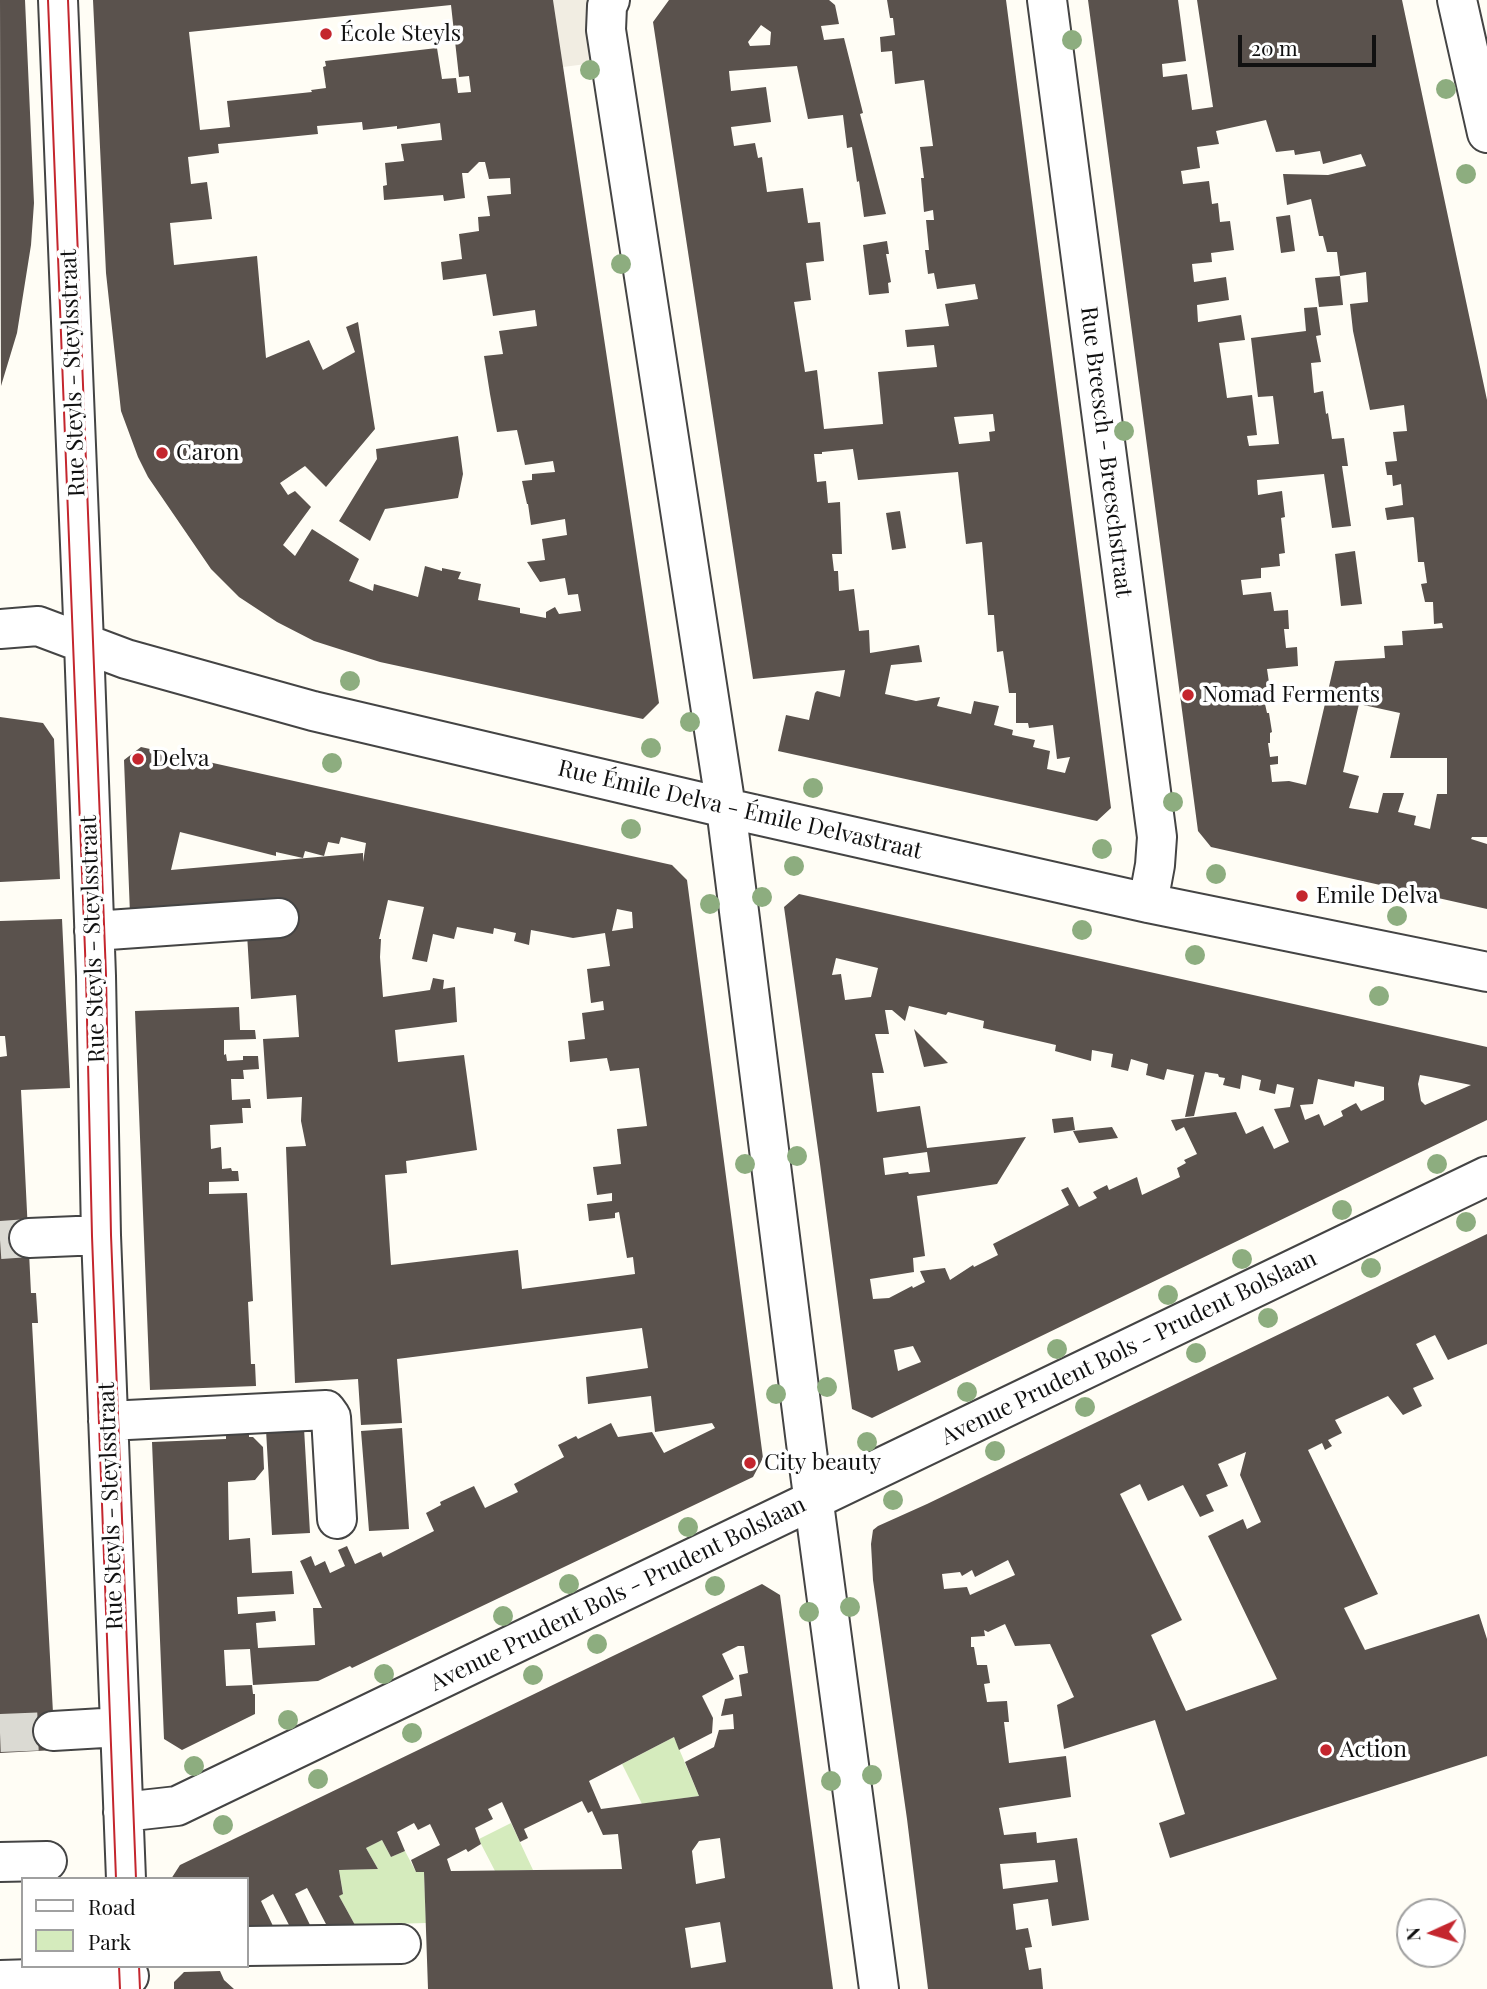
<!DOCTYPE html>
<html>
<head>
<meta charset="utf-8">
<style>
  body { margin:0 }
  #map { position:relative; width:1487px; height:1989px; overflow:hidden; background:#fffdf5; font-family:"Playfair Display",serif }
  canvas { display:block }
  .legend { position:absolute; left:21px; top:1877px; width:228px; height:91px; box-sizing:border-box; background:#fff; border:2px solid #a0a0a0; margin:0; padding:9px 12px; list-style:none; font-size:21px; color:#111 }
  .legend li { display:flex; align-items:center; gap:14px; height:35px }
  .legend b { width:35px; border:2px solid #a0a0a0 }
  .north { position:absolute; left:1396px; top:1898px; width:70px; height:70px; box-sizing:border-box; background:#fff; border:2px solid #a0a0a0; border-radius:50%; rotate:266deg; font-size:19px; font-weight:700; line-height:28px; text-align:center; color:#111 }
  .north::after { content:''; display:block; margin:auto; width:24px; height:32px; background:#c4262e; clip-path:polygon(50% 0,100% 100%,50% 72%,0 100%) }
  .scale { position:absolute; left:1238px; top:35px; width:138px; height:32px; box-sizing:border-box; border:4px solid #111; border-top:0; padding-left:9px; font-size:21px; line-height:24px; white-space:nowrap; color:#111; -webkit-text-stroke:5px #fff; paint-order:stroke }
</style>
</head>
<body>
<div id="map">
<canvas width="1487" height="1989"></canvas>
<ul class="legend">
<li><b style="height:9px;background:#fff"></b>Road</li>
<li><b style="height:19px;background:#d5ebbd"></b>Park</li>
</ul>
<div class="north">N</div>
<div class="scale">20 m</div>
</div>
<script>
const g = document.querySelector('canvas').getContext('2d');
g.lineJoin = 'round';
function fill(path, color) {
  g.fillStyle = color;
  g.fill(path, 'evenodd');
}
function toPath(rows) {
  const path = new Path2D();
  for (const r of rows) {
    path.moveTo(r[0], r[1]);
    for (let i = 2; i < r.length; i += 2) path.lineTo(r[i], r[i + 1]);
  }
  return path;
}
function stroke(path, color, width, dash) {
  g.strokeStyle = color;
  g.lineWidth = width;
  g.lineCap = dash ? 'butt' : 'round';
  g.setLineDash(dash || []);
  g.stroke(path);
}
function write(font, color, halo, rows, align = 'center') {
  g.font = font + ' "Playfair Display",serif';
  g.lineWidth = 7;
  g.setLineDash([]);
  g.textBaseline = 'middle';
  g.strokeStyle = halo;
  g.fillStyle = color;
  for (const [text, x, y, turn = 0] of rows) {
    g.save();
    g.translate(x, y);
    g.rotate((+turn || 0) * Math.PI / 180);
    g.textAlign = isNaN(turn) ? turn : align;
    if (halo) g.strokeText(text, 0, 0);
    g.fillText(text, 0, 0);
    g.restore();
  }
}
fill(toPath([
  [674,1737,699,1796,642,1804,622,1764],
  [511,1823,533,1870,495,1871,481,1844,479,1839],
  [382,1840,391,1857,405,1851,416,1872,424,1872,426,1923,355,1925,339,1896,343,1893,339,1870,378,1869,366,1848]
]), '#d5ebbd');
fill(toPath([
  [553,0,597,0,594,63,563,67]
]), '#f1ede2');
fill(toPath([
  [0,0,25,0,34,203,31,245,17,333,1,386],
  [93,0,553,0,659,703,643,719,380,662,314,641,277,622,239,597,211,569,148,477,138,457,121,411,106,273],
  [451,5,459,77,469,76,471,92,458,93,456,78,442,79,437,48,325,61,326,66,323,67,326,88,311,90,312,92,227,101,230,127,200,130,189,32],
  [362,122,363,130,397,126,397,129,440,123,442,140,401,144,404,161,385,163,387,185,383,186,384,200,443,195,444,201,465,198,462,173,468,173,479,162,485,162,489,179,510,178,511,194,487,196,490,216,478,217,479,231,459,234,462,259,441,262,443,280,486,274,493,316,535,310,537,326,499,331,503,354,484,356,490,394,497,432,517,430,525,465,553,461,555,472,532,474,532,480,522,481,527,504,528,504,531,525,565,519,567,535,542,539,545,560,527,562,540,582,565,578,568,595,578,594,581,611,559,614,555,607,546,612,546,618,520,613,520,608,478,600,481,584,458,579,461,572,442,568,442,571,425,566,418,597,374,584,373,591,349,581,359,559,312,529,295,556,283,545,311,507,295,491,288,495,280,483,305,466,326,487,375,429,358,322,346,327,355,352,323,370,309,340,266,358,257,256,174,265,170,223,212,219,207,182,191,184,188,157,219,153,218,144,318,134,317,126],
  [669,0,829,0,835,5,839,24,821,26,824,40,844,38,863,113,860,114,886,214,864,217,859,181,857,182,852,147,847,148,843,115,808,119,797,66,729,71,731,91,766,87,771,122,731,127,734,146,755,143,758,158,762,157,767,192,803,188,808,223,820,222,824,261,806,263,811,300,794,302,805,372,817,370,824,429,883,424,878,372,937,367,934,345,907,347,905,330,949,326,945,304,978,299,975,284,937,289,934,273,928,274,925,250,929,250,926,220,934,220,933,210,924,212,921,178,924,178,920,147,933,146,924,80,895,84,892,51,881,52,880,37,895,35,893,18,890,18,887,0,1006,0,1111,808,1097,821,778,751,786,715,809,720,815,693,817,691,840,697,845,670,753,679,653,22],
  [761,25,771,32,770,45,750,46,748,42],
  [993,414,995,431,989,432,990,441,959,444,954,417],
  [853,449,858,480,958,472,966,544,982,542,988,615,994,615,997,652,1003,651,1009,693,1016,693,1016,723,1028,723,1029,728,1053,725,1057,759,1070,757,1065,773,1047,769,1050,751,1033,747,1035,740,1012,735,1013,730,994,725,999,706,974,701,971,714,937,706,940,697,916,701,885,694,891,665,922,662,919,645,870,653,869,630,859,631,854,589,839,591,838,571,834,571,832,554,842,554,840,502,828,503,826,481,817,482,814,454,822,454,822,452],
  [1088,0,1178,0,1186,61,1162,64,1163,77,1187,74,1192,110,1213,107,1197,0,1402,0,1487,400,1487,837,1472,837,1471,839,1487,844,1487,909,1211,847,1198,831],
  [1266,120,1276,152,1294,150,1295,155,1320,151,1323,164,1361,154,1366,166,1328,175,1283,174,1287,205,1311,199,1319,236,1323,236,1327,252,1337,252,1340,276,1315,278,1319,307,1343,305,1340,276,1366,272,1368,302,1350,304,1353,331,1370,410,1404,405,1407,431,1393,432,1397,461,1385,462,1387,475,1392,475,1393,486,1401,484,1403,505,1385,508,1387,520,1413,517,1414,518,1418,562,1424,562,1427,583,1421,584,1425,602,1433,602,1434,624,1442,623,1443,628,1402,631,1403,645,1384,646,1385,658,1335,661,1306,785,1289,781,1272,782,1270,765,1278,764,1278,756,1270,757,1268,743,1270,743,1270,733,1272,732,1269,713,1267,713,1265,704,1272,703,1267,669,1298,666,1297,647,1286,648,1284,629,1289,629,1288,610,1274,611,1271,592,1243,595,1241,580,1261,578,1261,568,1280,566,1279,554,1285,553,1281,518,1285,517,1282,491,1258,495,1257,480,1324,474,1332,528,1351,526,1342,466,1348,466,1344,438,1332,439,1328,413,1326,414,1323,391,1314,393,1311,363,1321,362,1316,336,1321,335,1317,307,1304,308,1306,331,1251,338,1258,397,1273,396,1279,444,1249,446,1247,436,1257,435,1252,395,1227,398,1219,343,1245,340,1241,315,1198,322,1197,305,1229,300,1226,277,1194,282,1192,264,1212,262,1211,253,1234,250,1230,221,1220,222,1218,203,1212,204,1209,181,1183,184,1181,171,1200,168,1197,147,1219,144,1216,131],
  [1359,704,1400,713,1390,758,1447,758,1447,794,1437,794,1430,829,1414,825,1416,816,1398,812,1404,793,1383,793,1378,813,1349,808,1359,776,1343,772],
  [1290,215,1295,251,1281,253,1276,217],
  [887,241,889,254,886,254,891,282,888,283,889,293,869,295,863,245],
  [458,436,463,474,458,498,385,509,370,541,339,521,377,459,376,449],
  [900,511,906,548,892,550,886,513],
  [1355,551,1362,604,1341,606,1335,554],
  [0,717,43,723,54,739,60,879,0,882],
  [141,747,672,865,687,880,763,1458,753,1477,352,1668,350,1666,318,1681,253,1685,250,1649,224,1650,226,1686,252,1685,253,1694,255,1694,255,1714,182,1750,164,1739,152,1442,226,1439,226,1430,249,1429,249,1437,253,1437,263,1447,264,1469,255,1480,228,1482,229,1540,250,1538,252,1573,292,1571,294,1594,237,1597,238,1614,275,1611,276,1621,256,1623,258,1648,315,1645,313,1608,322,1608,300,1561,311,1556,315,1566,325,1561,330,1573,345,1566,338,1550,347,1546,355,1564,381,1552,383,1557,434,1531,426,1513,441,1505,440,1502,474,1486,485,1508,518,1492,514,1484,564,1457,558,1445,576,1436,578,1439,611,1423,618,1437,652,1432,664,1453,715,1428,712,1423,655,1432,651,1396,588,1404,586,1377,648,1368,642,1328,397,1359,402,1423,361,1425,358,1379,295,1383,286,1147,306,1146,301,1121,302,1097,267,1099,263,1039,299,1037,296,995,251,999,247,934,130,914,124,760],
  [180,832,276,856,276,852,303,858,305,851,324,856,328,842,339,844,341,837,366,843,363,862,363,853,171,870],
  [388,900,424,907,412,959,427,962,433,934,454,939,457,927,493,934,494,928,516,933,514,941,529,945,531,930,573,938,605,933,610,966,587,969,591,1003,603,1001,604,1010,582,1013,585,1039,568,1041,570,1062,607,1058,610,1071,639,1068,647,1126,617,1129,621,1164,593,1167,597,1195,612,1193,612,1201,587,1204,589,1221,615,1218,615,1213,619,1212,627,1258,633,1257,635,1274,522,1289,518,1250,391,1265,385,1175,407,1173,406,1161,477,1150,464,1055,398,1062,395,1030,457,1022,455,987,443,989,444,980,433,978,430,990,383,997,380,957,381,939,379,939],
  [617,909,632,912,633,928,612,931],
  [799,894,1487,1047,1487,1120,872,1418,852,1409,820,1164,784,907],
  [836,958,878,968,871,997,845,1000,841,974,832,975],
  [909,1006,946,1015,948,1012,984,1021,983,1028,1056,1045,1055,1051,1091,1061,1092,1050,1113,1054,1111,1067,1128,1071,1131,1059,1148,1064,1146,1075,1164,1080,1167,1069,1194,1075,1185,1117,1194,1116,1205,1072,1218,1074,1219,1077,1225,1078,1223,1085,1240,1089,1242,1075,1261,1080,1259,1090,1275,1094,1277,1084,1294,1088,1290,1107,1274,1109,1289,1142,1274,1149,1263,1126,1246,1134,1236,1112,1171,1120,1176,1131,1184,1127,1197,1154,1184,1160,1186,1163,1177,1168,1180,1177,1142,1195,1137,1177,1109,1190,1107,1185,1093,1192,1097,1198,1079,1207,1068,1187,1061,1190,1069,1205,993,1244,998,1255,974,1267,973,1265,950,1280,945,1268,920,1271,925,1282,913,1288,912,1286,889,1298,873,1299,870,1279,914,1272,913,1258,925,1256,917,1196,997,1184,1026,1137,927,1148,920,1106,877,1112,872,1073,884,1073,875,1034,889,1034,885,1010,892,1010,905,1021],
  [1420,1075,1431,1077,1471,1085,1425,1105,1421,1101,1418,1084],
  [1318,1079,1354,1087,1355,1081,1384,1087,1384,1100,1361,1111,1356,1103,1341,1111,1343,1116,1324,1126,1319,1114,1305,1120,1300,1105,1313,1104],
  [927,1152,930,1172,909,1174,908,1172,885,1175,883,1158],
  [913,1346,921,1362,898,1371,894,1350],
  [62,919,70,1088,21,1090,31,1293,36,1293,38,1323,32,1323,55,1750,0,1753,0,1057,7,1056,5,1036,0,1036,0,921],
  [239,1007,240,1030,255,1030,256,1039,224,1040,224,1055,226,1054,227,1061,243,1060,243,1056,258,1056,259,1069,243,1070,244,1079,231,1079,232,1100,250,1099,251,1108,242,1108,243,1123,210,1125,211,1149,221,1147,222,1169,231,1168,232,1171,238,1171,239,1181,209,1182,209,1194,247,1193,253,1301,248,1302,251,1364,255,1364,256,1386,150,1390,135,1011],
  [914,1029,948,1063,924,1067],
  [1073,1117,1075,1130,1054,1133,1052,1119],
  [1112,1127,1118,1138,1079,1143,1073,1131],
  [1487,1234,1487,1344,1448,1360,1435,1335,1416,1344,1434,1379,1413,1388,1422,1406,1403,1415,1388,1396,1335,1420,1342,1433,1328,1440,1332,1446,1325,1450,1322,1443,1308,1450,1378,1594,1344,1608,1365,1650,1479,1614,1487,1639,1487,1756,1170,1858,1159,1823,1185,1814,1155,1720,1064,1749,1057,1705,1074,1697,1050,1644,1015,1646,1005,1624,988,1632,984,1630,985,1636,971,1637,971,1647,974,1647,977,1665,987,1665,990,1683,984,1684,987,1702,1007,1701,1009,1722,1004,1722,1009,1763,1066,1756,1071,1797,999,1808,1004,1835,1036,1832,1037,1843,1077,1838,1089,1920,1052,1926,1048,1899,1013,1904,1016,1930,1028,1928,1032,1947,1025,1948,1029,1970,1041,1968,1043,1989,928,1989,907,1819,873,1580,871,1544,873,1530,878,1526,927,1504],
  [1246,1452,1240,1475,1261,1522,1247,1529,1243,1519,1208,1536,1277,1679,1186,1711,1151,1635,1182,1620,1120,1494,1140,1484,1148,1501,1183,1485,1200,1517,1214,1511,1206,1495,1228,1486,1218,1464],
  [1008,1560,1015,1575,970,1595,967,1587,944,1589,942,1574,960,1572,962,1576,972,1570,975,1577],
  [1055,1860,1058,1882,1003,1889,1000,1864],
  [304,1428,310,1533,272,1535,266,1430],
  [402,1428,409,1529,369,1531,361,1431],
  [762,1584,780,1595,833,1989,428,1989,424,1872,416,1872,411,1860,440,1845,430,1824,418,1830,414,1823,397,1832,405,1851,391,1857,382,1840,366,1848,378,1869,339,1870,343,1894,339,1896,355,1925,327,1926,307,1888,295,1894,310,1925,289,1925,273,1894,261,1901,273,1926,250,1927,247,1920,247,1879,171,1879,180,1865],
  [738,1646,744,1646,748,1673,739,1675,742,1696,725,1699,721,1716,733,1714,734,1729,719,1730,714,1747,685,1762,699,1796,601,1809,589,1781,674,1737,679,1750,712,1733,713,1718,702,1696,734,1679,722,1654],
  [582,1801,588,1813,592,1811,603,1835,618,1834,622,1869,451,1871,447,1859,466,1849,468,1852,481,1844,475,1828,493,1819,488,1809,502,1802,520,1842,528,1838,524,1829],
  [720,1838,725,1878,696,1884,692,1851,699,1841],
  [720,1922,726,1962,691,1968,685,1928],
  [220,1971,224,1980,234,1989,174,1989,174,1982,184,1972]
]), '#5a524d');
stroke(toPath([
  [0,1240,29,1238],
  [0,1733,53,1731]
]), '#dbdad3', 38, [38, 19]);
const minor = toPath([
  [58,0,84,643,96,976,101,1235,126,1879],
  [610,0,607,6,606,30,726,808,807,1451,879,1989],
  [1047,0,1157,837,1155,865,1148,903],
  [1457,0,1487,133],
  [0,629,38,626,126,659,313,711,726,808,1148,903,1487,972],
  [94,931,279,918],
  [29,1238,101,1235],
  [108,1421,326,1410,331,1417,337,1519],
  [53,1731,120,1727],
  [123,1812,177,1806,1487,1176],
  [0,1862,47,1861],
  [247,1946,401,1944],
  [0,1980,129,1976]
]);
stroke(minor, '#444', 42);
stroke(minor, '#fff', 38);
stroke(toPath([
  [48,0,86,976,92,1236,116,1879],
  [68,0,106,975,111,1235,136,1879],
  [119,1966,120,1989],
  [139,1966,140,1989]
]), '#c4262e', 2);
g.fillStyle = '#8dad7f';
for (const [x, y] of [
  [1072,40],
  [590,70],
  [1446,89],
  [1466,174],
  [621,264],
  [1124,431],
  [350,681],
  [690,722],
  [651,748],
  [332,763],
  [813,788],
  [1173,802],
  [631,829],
  [1102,849],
  [794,866],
  [1216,874],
  [762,897],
  [710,904],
  [1397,916],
  [1082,930],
  [1195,955],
  [1379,996],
  [797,1156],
  [745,1164],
  [1437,1164],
  [1342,1210],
  [1466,1222],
  [1242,1259],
  [1371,1268],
  [1168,1295],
  [1268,1318],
  [1057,1349],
  [1196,1353],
  [827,1387],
  [967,1392],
  [776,1394],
  [1085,1407],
  [867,1442],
  [995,1451],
  [893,1500],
  [688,1527],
  [569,1584],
  [715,1586],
  [850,1607],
  [809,1612],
  [503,1616],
  [597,1644],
  [384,1674],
  [533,1675],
  [288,1720],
  [412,1733],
  [194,1766],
  [872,1775],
  [318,1779],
  [831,1781],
  [223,1825]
]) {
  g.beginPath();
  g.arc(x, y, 10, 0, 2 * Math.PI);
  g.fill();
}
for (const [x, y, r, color] of [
  [326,34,7,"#c4262e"],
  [162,453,7,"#c4262e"],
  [1188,695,7,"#c4262e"],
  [138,759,7,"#c4262e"],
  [1302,896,7,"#c4262e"],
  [750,1463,7,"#c4262e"],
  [1326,1750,7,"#c4262e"]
]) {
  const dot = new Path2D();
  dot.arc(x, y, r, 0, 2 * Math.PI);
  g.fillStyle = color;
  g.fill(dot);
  stroke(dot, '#fff', 2.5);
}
write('23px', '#111', '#fff', [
  ["École Steyls",340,34],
  ["Caron",176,453],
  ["Nomad Ferments",1202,695],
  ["Delva",152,759],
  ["Emile Delva",1316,896],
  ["City beauty",764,1463],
  ["Action",1340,1750]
], 'left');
write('23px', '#111', '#fff', [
  ["Rue Steyls - Steylsstraat",73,373,-92],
  ["Rue Breesch - Breeschstraat",1106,452,83],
  ["Rue Émile Delva - Émile Delvastraat",740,810,13],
  ["Rue Steyls - Steylsstraat",93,939,-92],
  ["Avenue Prudent Bols - Prudent Bolslaan",1129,1348,-26],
  ["Rue Steyls - Steylsstraat",111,1506,-92],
  ["Avenue Prudent Bols - Prudent Bolslaan",618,1594,-26]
]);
</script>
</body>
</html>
